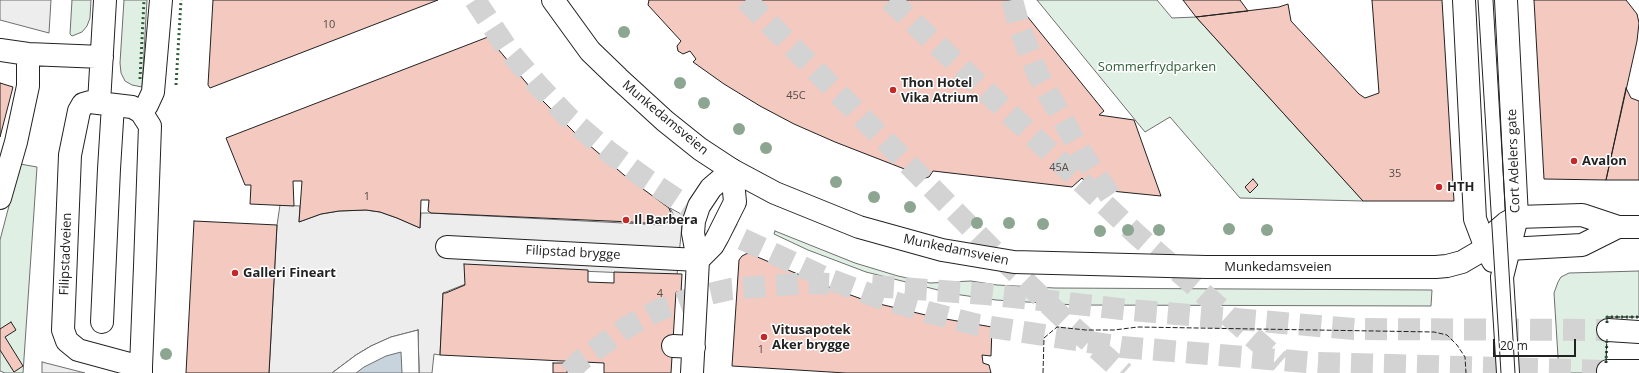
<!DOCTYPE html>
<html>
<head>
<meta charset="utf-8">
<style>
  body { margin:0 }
  #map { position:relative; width:1639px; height:373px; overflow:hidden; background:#fff; font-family:"Open Sans",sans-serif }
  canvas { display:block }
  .scale { position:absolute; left:1493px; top:339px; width:83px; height:18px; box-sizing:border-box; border:2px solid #222; border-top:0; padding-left:5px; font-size:12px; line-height:14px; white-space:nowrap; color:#222; -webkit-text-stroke:3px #fff; paint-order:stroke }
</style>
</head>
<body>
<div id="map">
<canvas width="1639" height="373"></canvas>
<div class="scale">20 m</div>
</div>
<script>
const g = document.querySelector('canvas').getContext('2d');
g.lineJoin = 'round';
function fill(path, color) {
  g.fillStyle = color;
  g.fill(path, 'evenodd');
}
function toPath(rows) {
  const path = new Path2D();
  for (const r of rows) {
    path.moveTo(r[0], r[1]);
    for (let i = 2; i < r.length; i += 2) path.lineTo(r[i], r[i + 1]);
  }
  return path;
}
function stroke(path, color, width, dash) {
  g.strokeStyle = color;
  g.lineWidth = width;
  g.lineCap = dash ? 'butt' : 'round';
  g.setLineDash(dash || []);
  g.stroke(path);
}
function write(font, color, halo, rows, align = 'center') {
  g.font = font + ' "Open Sans",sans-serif';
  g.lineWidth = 3;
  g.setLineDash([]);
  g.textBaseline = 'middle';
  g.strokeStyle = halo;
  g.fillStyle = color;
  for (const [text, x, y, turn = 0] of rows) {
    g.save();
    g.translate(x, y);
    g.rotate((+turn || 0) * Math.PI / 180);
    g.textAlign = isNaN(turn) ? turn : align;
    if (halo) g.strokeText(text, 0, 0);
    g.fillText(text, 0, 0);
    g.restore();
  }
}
const green = toPath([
  [72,0,91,0,90,18,87,26,82,32,72,36,70,34,72,0],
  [124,0,147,0,142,87,132,85,125,81,121,73,120,63,124,0],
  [1037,0,1157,0,1172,18,1196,17,1363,201,1240,198,1170,117,1145,132,1037,0],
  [20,164,37,167,23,373,5,373,0,371,0,240,20,164],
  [775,231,855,263,898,276,930,283,971,281,997,285,1055,288,1432,290,1431,306,1075,305,996,300,954,294,866,272,808,250,774,234,775,231],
  [1639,271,1639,317,1607,317,1606,373,1559,373,1554,293,1558,282,1561,277,1569,273,1639,271]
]);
fill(green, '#e0efe3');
stroke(green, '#6f6f6f', 1);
const parking = toPath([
  [0,0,51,0,49,33,0,20,0,0],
  [280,205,300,206,299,222,321,214,339,211,366,210,380,212,397,218,420,228,421,213,429,213,662,225,667,223,671,219,673,214,670,208,683,215,677,275,506,268,443,293,440,355,434,354,432,373,419,373,418,330,371,346,356,355,332,373,269,373,277,225,280,205],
  [42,362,85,373,42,373,42,362]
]);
fill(parking, '#ededed');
stroke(parking, '#6f6f6f', 1);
const water = toPath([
  [418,330,419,373,332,373,356,355,371,346,391,337,418,330]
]);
fill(water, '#c7d3dd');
stroke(water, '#6f6f6f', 1);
const pier = toPath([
  [418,330,419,373,402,373,401,352,386,356,364,367,356,373,332,373,356,355,371,346,391,337,418,330]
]);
fill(pier, '#fff');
stroke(pier, '#6f6f6f', 1);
const building = toPath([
  [213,0,438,0,210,88,208,85,213,0],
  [649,0,1014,0,1104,111,1099,115,1134,120,1161,196,1091,189,1082,178,1072,187,933,171,929,177,925,178,920,173,920,168,908,166,907,170,835,142,794,124,760,106,724,84,693,62,696,59,690,51,683,54,678,51,677,46,681,41,648,5,649,0],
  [1183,0,1240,0,1248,11,1196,17,1183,0],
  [1372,0,1442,0,1454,201,1363,201,1196,17,1279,7,1288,4,1291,21,1359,94,1365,98,1379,93,1372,0],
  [1534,0,1626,0,1637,14,1639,23,1637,41,1606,180,1544,179,1534,0],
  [488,37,534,92,574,132,624,175,669,208,672,216,669,221,664,224,656,224,631,222,431,213,428,211,429,200,421,200,420,228,397,218,380,212,366,210,339,211,321,214,299,222,302,181,293,181,294,206,250,204,251,185,245,185,226,138,488,37],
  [0,83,13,87,0,137,0,83],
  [1626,88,1631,98,1639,101,1639,180,1606,180,1626,88],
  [1253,179,1258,185,1250,193,1245,187,1253,179],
  [194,221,277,225,269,373,186,373,194,221],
  [748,253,826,286,867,301,934,317,992,327,991,356,982,355,983,363,989,365,991,373,846,373,732,366,739,260,742,256,748,253],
  [464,264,588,270,588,282,614,283,614,272,682,274,681,293,676,292,671,373,604,373,604,363,440,355,443,293,446,293,465,285,464,264],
  [11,322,16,330,5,337,23,366,14,372,0,350,0,329,11,322],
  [553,363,568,363,567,373,553,373,553,363]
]);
fill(building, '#f3c9c0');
stroke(building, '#222', 1);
stroke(toPath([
  [475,0,508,50,537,84,569,118,609,152,646,179,691,209,738,237,826,278,877,297,927,312,978,325,1122,347,1318,363,1608,371],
  [746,0,995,252,1065,320,1124,373],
  [890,0,1136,234,1281,362],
  [1012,0,1019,26,1038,75,1082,154,1113,200],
  [872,286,986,294,1130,310,1354,329,1608,330],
  [569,373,580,361,627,327,659,310,692,298,731,289,807,283,829,284]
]), '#d3d3d3', 22, [22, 11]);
const minor = toPath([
  [1464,0,1475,219,1486,248,1493,261],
  [1506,0,1517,217,1502,277,1508,373],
  [0,50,28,54,102,57],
  [99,103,105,0],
  [141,112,147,105,153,92,161,0],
  [0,198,16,142,28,86,28,54],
  [447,247,698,260],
  [698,260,713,245,718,236,735,202,732,170],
  [102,322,109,169,113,105],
  [673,346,694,347],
  [141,373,141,367,145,266,150,126,141,112,132,107,90,102,83,104,79,111,70,155,63,330,67,341,78,350,141,367],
  [692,373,698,260,693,233,694,221,699,206,711,188,732,170]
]);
const highway = toPath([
  [553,0,590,51,618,78,665,121,700,149,732,170,775,193,859,227,942,250,1014,262,1206,267,1436,267,1447,266,1462,262,1486,248,1492,235,1506,223,1517,217,1582,215,1618,227,1639,227],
  [1486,248,1508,249,1582,245,1618,227],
  [1608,330,1639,332],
  [1608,371,1639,371]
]);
stroke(minor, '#222', 24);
stroke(highway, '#222', 24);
stroke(minor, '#fff', 22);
stroke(highway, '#fff', 22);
stroke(toPath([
  [1478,0,1501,373],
  [1493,0,1515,373]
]), '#222', 1);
stroke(toPath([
  [140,79,144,0],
  [176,85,181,0],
  [1607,323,1607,317,1639,317],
  [1606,363,1607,339]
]), '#2f5e38', 3, [2, 3]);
stroke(toPath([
  [1607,323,1607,317,1639,317],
  [1606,363,1607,339],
  [1043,373,1044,338,1057,327,1086,330,1114,330,1138,327,1434,332,1447,335,1457,345,1465,357,1466,373]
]), '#222', 1, [5, 2]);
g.fillStyle = '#8da692';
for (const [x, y] of [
  [624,32],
  [680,83],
  [704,103],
  [739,129],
  [766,148],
  [836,182],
  [874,197],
  [910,207],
  [977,223],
  [1009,223],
  [1043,224],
  [1229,229],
  [1128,230],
  [1159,230],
  [1267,230],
  [1100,231],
  [166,354]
]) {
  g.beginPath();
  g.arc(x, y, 6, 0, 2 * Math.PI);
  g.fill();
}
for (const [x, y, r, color] of [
  [893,90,4,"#c62828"],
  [1574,161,4,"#c62828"],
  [1439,187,4,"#c62828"],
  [626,220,4,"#c62828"],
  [235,273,4,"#c62828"],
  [764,337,4,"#c62828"]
]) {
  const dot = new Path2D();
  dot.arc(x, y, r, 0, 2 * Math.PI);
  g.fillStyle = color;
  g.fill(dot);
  stroke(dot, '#fff', 1.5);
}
write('11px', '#564c4a', null, [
  ["10",329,25],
  ["45C",796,96],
  ["45A",1059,168],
  ["35",1395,174],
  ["1",367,197],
  ["4",660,294],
  ["1",761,350]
]);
write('13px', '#2f5e38', '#fff', [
  ["Sommerfrydparken",1157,67]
]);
write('bold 13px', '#222', '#fff', [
  ["Thon Hotel",901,83],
  ["Vika Atrium",901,98],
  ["Avalon",1582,161],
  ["HTH",1447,187],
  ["Il Barbera",634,220],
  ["Galleri Fineart",243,273],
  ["Vitusapotek",772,330],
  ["Aker brygge",772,345]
], 'left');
write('13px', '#222', '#fff', [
  ["Munkedamsveien",665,118,40],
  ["Cort Adelers gate",1514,161,-92],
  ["Munkedamsveien",956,250,12],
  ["Filipstad brygge",573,253,3],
  ["Filipstadveien",66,254,-88],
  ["Munkedamsveien",1278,267]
]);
</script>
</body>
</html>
